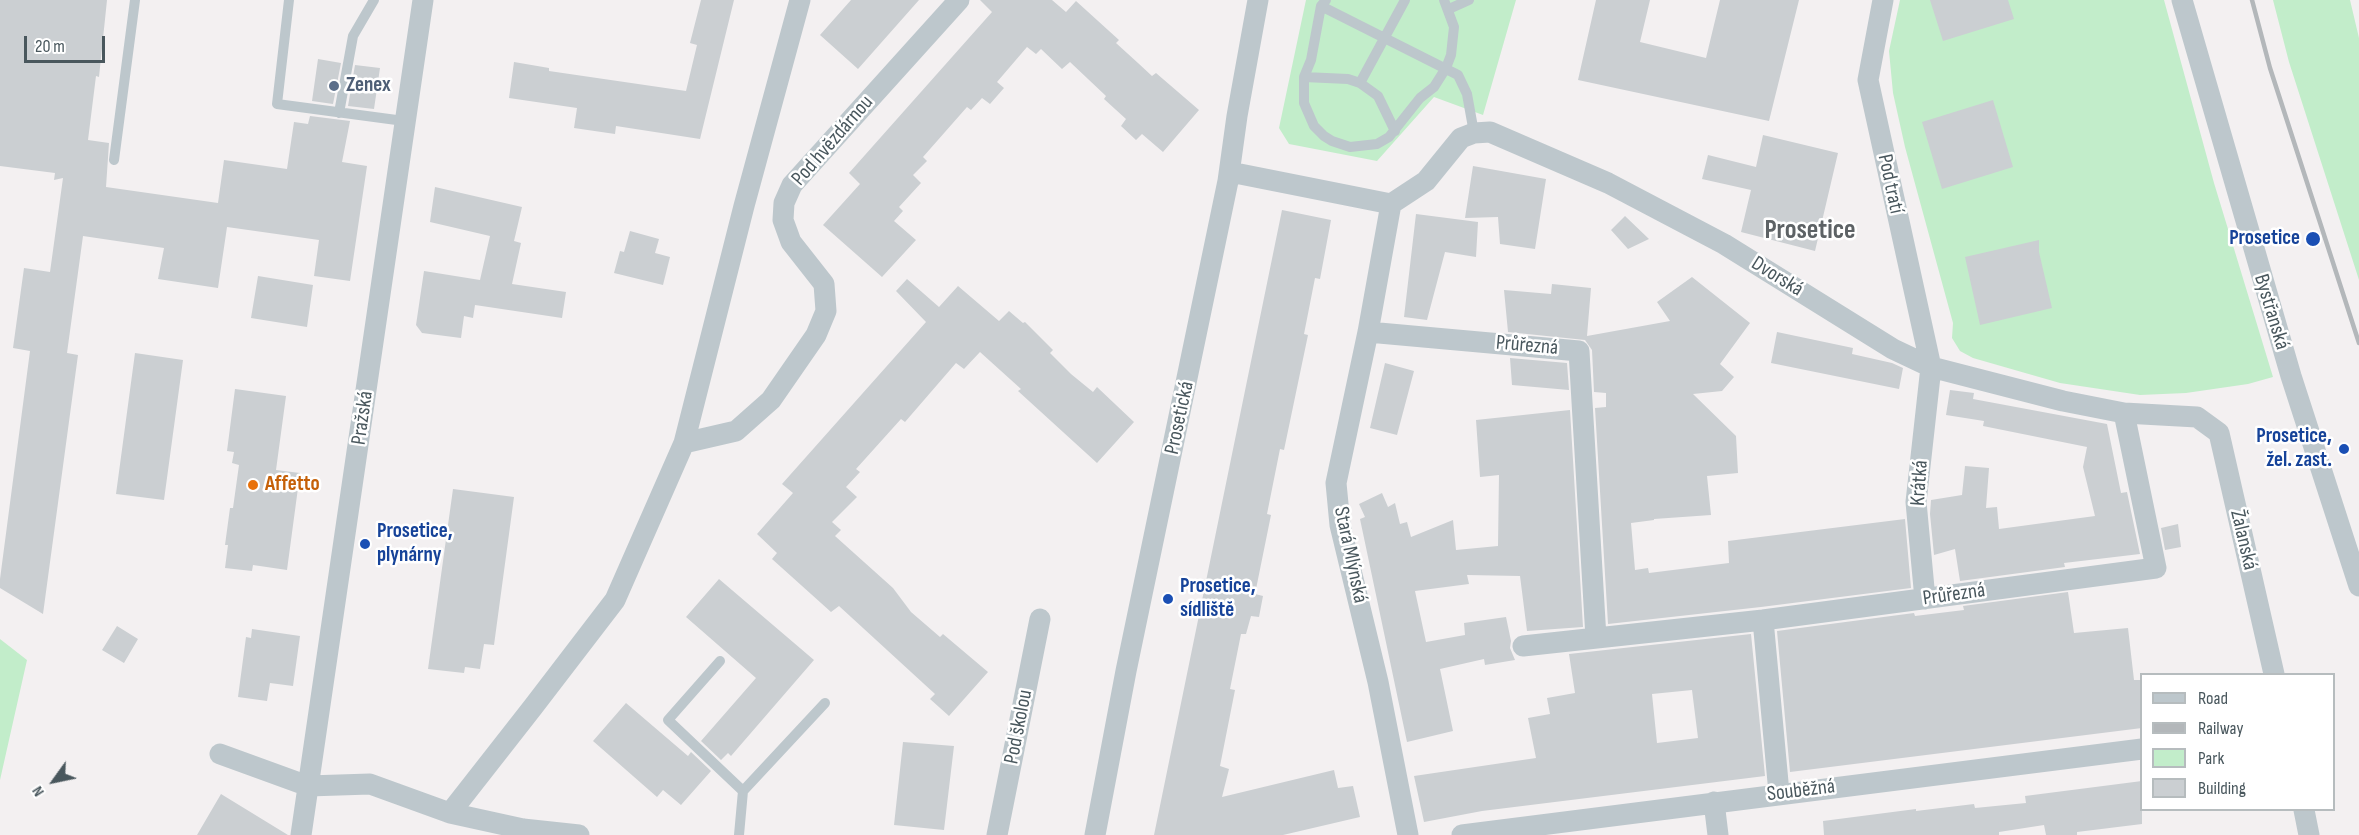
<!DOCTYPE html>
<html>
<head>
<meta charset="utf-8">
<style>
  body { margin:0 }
  #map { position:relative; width:2359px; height:835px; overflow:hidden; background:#f3f0f1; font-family:"Sofia Sans Condensed",sans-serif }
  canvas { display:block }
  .legend { position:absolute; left:2140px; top:673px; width:195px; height:138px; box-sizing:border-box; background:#fff; border:2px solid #b6bcbe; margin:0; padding:8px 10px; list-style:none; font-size:18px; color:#49575d }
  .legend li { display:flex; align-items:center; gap:12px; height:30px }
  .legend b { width:30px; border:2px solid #b6bcbe }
  .north { position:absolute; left:24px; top:751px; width:60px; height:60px; -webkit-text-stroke:4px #fff; paint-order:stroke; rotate:237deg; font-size:16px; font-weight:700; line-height:24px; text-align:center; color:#49575d }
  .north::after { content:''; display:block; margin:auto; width:21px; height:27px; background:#49575d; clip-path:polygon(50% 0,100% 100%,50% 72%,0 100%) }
  .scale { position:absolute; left:24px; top:36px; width:81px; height:27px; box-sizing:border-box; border:3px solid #49575d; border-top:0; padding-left:8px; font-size:18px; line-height:21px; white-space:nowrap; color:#49575d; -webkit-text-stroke:4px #fff; paint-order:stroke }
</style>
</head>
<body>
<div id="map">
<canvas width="2359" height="835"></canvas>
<ul class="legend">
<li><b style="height:8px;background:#bdc7cc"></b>Road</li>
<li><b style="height:8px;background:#b3b7ba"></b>Railway</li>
<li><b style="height:16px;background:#c2edca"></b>Park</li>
<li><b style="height:16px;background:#cbcfd2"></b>Building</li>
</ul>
<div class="north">N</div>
<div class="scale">20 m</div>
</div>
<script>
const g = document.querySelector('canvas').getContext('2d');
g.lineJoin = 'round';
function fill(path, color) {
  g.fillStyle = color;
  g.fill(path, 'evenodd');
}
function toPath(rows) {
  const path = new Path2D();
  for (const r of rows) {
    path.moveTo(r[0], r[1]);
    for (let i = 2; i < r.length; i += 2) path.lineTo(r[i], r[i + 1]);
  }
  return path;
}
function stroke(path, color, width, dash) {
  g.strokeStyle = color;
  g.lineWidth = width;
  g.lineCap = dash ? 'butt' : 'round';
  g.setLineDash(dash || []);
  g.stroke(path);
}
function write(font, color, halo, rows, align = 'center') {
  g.font = font + ' "Sofia Sans Condensed",sans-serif';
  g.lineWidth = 5;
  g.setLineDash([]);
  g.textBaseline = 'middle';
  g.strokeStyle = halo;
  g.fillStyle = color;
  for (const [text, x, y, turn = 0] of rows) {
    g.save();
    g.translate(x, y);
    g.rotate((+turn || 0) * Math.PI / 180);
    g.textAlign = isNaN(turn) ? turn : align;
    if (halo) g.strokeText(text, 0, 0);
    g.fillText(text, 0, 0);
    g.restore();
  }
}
fill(toPath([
  [1306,0,1516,0,1483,115,1434,97,1377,161,1289,144,1279,128],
  [1900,0,2164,0,2214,183,2273,377,2248,384,2186,393,2140,395,2060,383,1973,358,1960,351,1952,338,1953,323,1905,147,1893,93,1889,51],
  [2273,0,2350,0,2359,38,2359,280,2289,62],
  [0,639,27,660,0,780]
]), '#c2edca');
fill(toPath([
  [0,0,107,0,99,77,96,76,88,140,109,143,106,187,218,203,224,160,287,169,294,122,308,124,310,116,350,121,342,162,367,166,350,281,314,276,319,240,227,227,218,288,158,279,164,248,83,236,67,353,78,355,43,614,0,588,0,579,30,351,13,348,24,268,50,272,63,178,54,180,55,173,0,166],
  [701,0,734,0,700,139,616,126,615,134,574,128,577,108,509,98,514,62,549,68,549,71,686,91,697,45,690,43],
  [851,0,919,0,858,69,820,35],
  [980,0,1052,0,1066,12,1076,1,1119,40,1116,43,1138,63,1152,76,1156,73,1199,110,1163,152,1142,134,1136,140,1121,126,1126,119,1104,99,1106,96,1070,62,1062,69,1041,49,1036,54,1027,47,997,82,1004,88,990,104,982,98,971,110,967,107,923,157,927,161,913,175,921,183,899,207,903,211,894,221,916,240,882,277,823,225,860,184,849,173,992,12],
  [1596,0,1650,0,1640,42,1706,58,1720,0,1799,0,1769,121,1578,80],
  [1930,0,2008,0,2014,19,1943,41],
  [318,59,341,63,333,104,312,101],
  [355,65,380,68,374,109,348,106],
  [1993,100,2013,167,1942,189,1922,122],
  [1763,135,1838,153,1815,251,1741,232,1751,190,1702,179,1708,155,1756,167],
  [1473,166,1546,179,1535,249,1500,244,1498,217,1465,218],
  [435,187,522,207,514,241,521,243,512,284,566,292,562,318,475,305,473,318,464,316,461,338,422,333,416,325,424,271,480,280,490,236,430,222],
  [1282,210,1331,220,1320,279,1315,278,1304,334,1308,335,1284,450,1280,449,1267,514,1271,515,1255,594,1263,596,1259,617,1251,616,1246,634,1241,634,1230,689,1235,690,1220,766,1229,769,1222,797,1334,770,1338,788,1353,786,1360,817,1283,835,1154,835],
  [1416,214,1478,222,1476,257,1445,252,1427,320,1404,317],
  [1625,216,1649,239,1628,249,1611,230],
  [630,231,659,239,655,253,670,257,663,285,614,273,620,251,624,252],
  [2039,240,2039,252,2052,308,1980,325,1965,257],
  [258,276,313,285,307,327,251,318],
  [1692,277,1750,323,1720,364,1734,377,1722,391,1693,394,1736,436,1738,473,1707,476,1711,515,1654,519,1654,520,1631,523,1635,570,1648,568,1649,573,1729,563,1728,541,1905,519,1911,588,1761,607,1608,624,1595,408,1606,407,1606,393,1594,392,1592,350,1585,340,1508,332,1504,290,1551,294,1552,284,1591,288,1587,336,1670,321,1657,302],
  [907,279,939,307,958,286,999,321,1009,311,1023,323,1025,322,1053,350,1050,353,1071,374,1093,392,1097,387,1134,422,1097,463,1018,391,1021,389,980,352,964,369,956,363,905,422,901,419,856,469,860,472,846,487,857,497,832,522,841,530,835,536,893,588,911,612,940,637,943,634,988,672,949,716,930,699,935,694,839,606,831,612,772,559,777,553,757,534,793,493,782,484,926,322,896,291],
  [1777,332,1853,348,1852,354,1892,363,1903,368,1899,389,1771,363],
  [135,353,183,360,164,500,116,494],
  [1510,358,1567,363,1569,390,1512,385],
  [1385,363,1414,371,1397,435,1370,428],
  [235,389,286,396,276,470,300,473,287,570,253,565,252,571,225,568,228,545,225,545,230,508,233,508,239,465,232,463,234,452,227,451],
  [1950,390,1974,393,1973,399,2107,424,2121,493,2127,492,2140,554,2064,563,2065,567,1960,581,1955,549,1934,555,1930,514,1931,500,1962,495,1965,466,1989,468,1986,508,1997,507,1999,529,2095,516,2083,467,2087,447,1983,426,1984,421,1946,415],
  [1570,410,1583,627,1527,631,1520,576,1467,575,1469,584,1415,591,1426,642,1465,635,1464,623,1506,617,1511,641,1510,648,1515,660,1485,665,1484,659,1440,669,1453,731,1407,742,1360,519,1365,517,1359,504,1382,493,1388,507,1395,503,1400,524,1407,522,1411,537,1453,520,1456,550,1498,546,1499,475,1480,477,1476,420],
  [453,489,514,497,494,645,484,644,480,669,465,667,464,673,428,669],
  [2178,524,2181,547,2165,550,2161,528],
  [719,579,814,660,731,756,728,753,721,760,701,741,756,678,686,617],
  [2068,592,2074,633,2128,628,2134,680,2142,680,2142,728,1790,772,1777,631,1914,613,1915,616,1964,610,1963,606],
  [117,626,138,639,124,663,102,650],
  [252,629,300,636,293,686,270,683,267,701,238,697,246,637,251,638],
  [1751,634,1765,776,1482,811,1424,822,1414,776,1536,758,1528,718,1550,714,1547,698,1575,693,1569,654],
  [1692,690,1698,738,1657,743,1652,694],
  [626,703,688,756,691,752,711,771,681,805,663,790,657,797,593,741],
  [903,742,954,746,944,830,894,825],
  [2142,781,2142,824,2077,832,2077,835,2046,835,2044,825,1999,832,1999,835,1824,835,1823,821,1916,809,1916,811,1974,804,1975,808,2026,803,2025,796],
  [221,794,288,835,197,835]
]), '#cbcfd2');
stroke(toPath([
  [289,0,277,104,404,121],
  [1326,0,1321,6,1311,60,1304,77,1304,103,1314,126,1324,136,1332,141,1350,147,1377,144,1389,137,1420,98,1434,87,1446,68,1451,55,1454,27,1444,0],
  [1321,6,1458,75,1467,94,1474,133],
  [1449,9,1469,0],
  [1304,77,1348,79,1360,83,1378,96,1395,131],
  [1360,83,1405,0],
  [339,113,353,36,374,0],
  [114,160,135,0],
  [720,661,668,720,743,791,739,835],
  [743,791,825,703]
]), '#bdc7cc', 10);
stroke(toPath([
  [1883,0,1868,80,1931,367,1916,502,1925,599],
  [2182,0,2291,376,2359,586],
  [1230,172,1391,204],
  [1391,204,1426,181,1461,138,1474,133,1490,132,1608,183,1724,244,1893,349,1931,367,2063,401,2124,413,2197,417,2219,433,2274,674],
  [1391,204,1368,332,1336,483,1340,525,1378,682,1408,835],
  [1368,332,1579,351,1596,638],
  [684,443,736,431,771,400,816,335,826,311,824,284,791,242,783,220,784,203,792,185,959,0],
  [1763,620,1779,793],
  [1523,646,1763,620,2156,568,2124,413],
  [220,754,308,786,370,784,450,813,533,707,615,600,684,443,744,206,800,0],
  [1714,802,1718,835],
  [2304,810,2309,835],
  [450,813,523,829,579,835],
  [301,835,423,0],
  [997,835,1040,619],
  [1095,835,1126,671,1228,181,1237,116,1258,0],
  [1462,835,2142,749]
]), '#bdc7cc', 21);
stroke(toPath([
  [2252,0,2270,68,2359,343]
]), '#b3b7ba', 4.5);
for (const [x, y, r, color] of [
  [334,86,6,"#5c6f8a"],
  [2313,239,8,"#1a4fb4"],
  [2344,449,6,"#1a4fb4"],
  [253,485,6,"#e8710a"],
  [365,544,6,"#1a4fb4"],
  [1168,599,6,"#1a4fb4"]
]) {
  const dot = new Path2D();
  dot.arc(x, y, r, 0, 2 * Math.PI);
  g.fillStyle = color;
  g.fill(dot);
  stroke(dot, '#fff', 2);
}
write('bold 21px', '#4e5e75', '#fff', [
  ["Zenex",346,86]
], 'left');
write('21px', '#49575d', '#fff', [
  ["Pod hvězdárnou",833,141,-49],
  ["Pod tratí",1890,184,78],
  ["Dvorská",1777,277,32],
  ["Bystřanská",2271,312,73],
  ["Průřezná",1527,346,5],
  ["Pražská",363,418,-82],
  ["Prosetická",1180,418,-78],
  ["Krátká",1920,483,-86],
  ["Žalanská",2243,540,77],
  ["Stará Mlýnská",1350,555,78],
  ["Průřezná",1954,595,-8],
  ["Pod školou",1019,727,-79],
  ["Souběžná",1801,791,-7]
]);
write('bold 21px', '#164399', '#fff', [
  ["Prosetice",2300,239],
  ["Prosetice,",2332,437],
  ["žel. zast.",2332,461],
  ["Prosetice,",377,532,"left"],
  ["plynárny",377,556,"left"],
  ["Prosetice,",1180,587,"left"],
  ["sídliště",1180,611,"left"]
], 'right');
write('bold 21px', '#c56008', '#fff', [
  ["Affetto",265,485]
], 'left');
write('bold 27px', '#5d6265', '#fff', [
  ["Prosetice",1810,231]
]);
</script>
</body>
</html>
